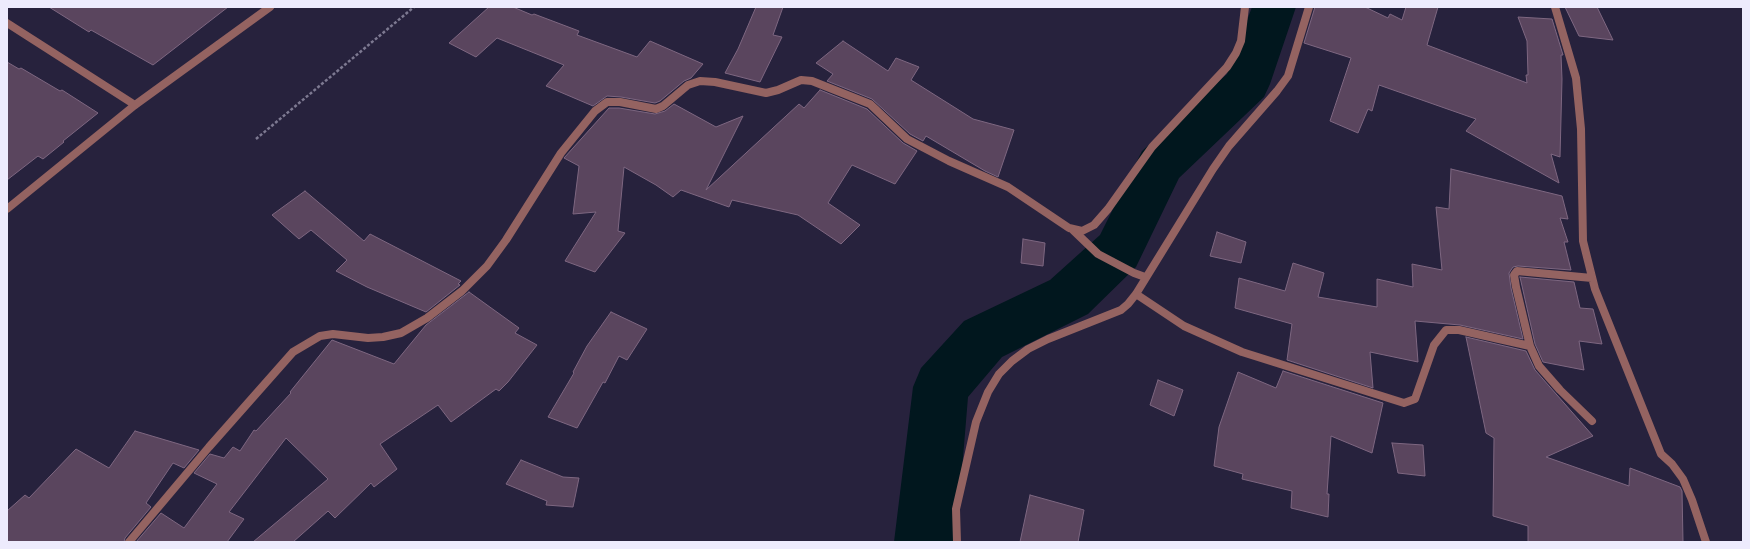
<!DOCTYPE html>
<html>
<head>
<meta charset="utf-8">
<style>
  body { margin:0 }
  #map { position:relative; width:1750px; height:549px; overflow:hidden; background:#27223d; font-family:Lora,serif }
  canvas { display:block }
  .frame { position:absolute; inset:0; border:8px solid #edebfd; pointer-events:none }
</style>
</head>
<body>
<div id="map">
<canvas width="1750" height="549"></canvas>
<div class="frame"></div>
</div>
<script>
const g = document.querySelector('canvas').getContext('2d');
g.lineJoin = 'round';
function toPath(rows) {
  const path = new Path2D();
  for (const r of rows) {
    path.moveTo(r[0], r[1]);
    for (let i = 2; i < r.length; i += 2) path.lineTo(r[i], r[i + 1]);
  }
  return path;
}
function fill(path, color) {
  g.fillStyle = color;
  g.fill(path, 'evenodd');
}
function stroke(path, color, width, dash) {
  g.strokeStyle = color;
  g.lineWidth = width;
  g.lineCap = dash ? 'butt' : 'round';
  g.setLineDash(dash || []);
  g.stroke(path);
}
fill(toPath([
  [1252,7,1296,7,1270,84,1264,97,1179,178,1136,267,1088,314,1002,357,968,397,956,542,894,542,913,387,921,368,964,321,1050,280,1100,235,1142,151,1227,74,1252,7]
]), '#01171e');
const building = toPath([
  [49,7,228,7,153,65,91,30,89,32,49,7],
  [489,7,513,7,532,15,534,14,579,31,577,35,637,57,650,41,703,64,691,78,684,81,660,101,655,103,621,97,607,96,593,106,546,86,564,65,497,38,476,57,449,43,489,7],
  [756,7,783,7,773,35,782,37,760,82,725,73,738,49,756,7],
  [1315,7,1365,7,1388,18,1390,14,1402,20,1406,7,1438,7,1427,45,1527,83,1526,75,1528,75,1527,41,1518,17,1552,19,1563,55,1561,55,1562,79,1560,157,1551,154,1559,183,1466,131,1476,119,1379,85,1372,111,1368,109,1358,133,1330,121,1351,58,1304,43,1315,7],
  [1565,7,1597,7,1613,40,1579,36,1565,7],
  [843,41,888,71,896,58,919,67,911,80,973,119,1014,130,998,177,985,171,926,136,923,141,910,134,872,99,827,81,833,74,816,63,843,41],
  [7,62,19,69,21,68,60,91,62,90,98,113,63,141,64,142,43,159,38,156,7,180,7,62],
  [820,90,867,109,903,143,917,151,895,184,852,165,828,203,860,225,841,244,798,215,732,200,729,207,681,190,673,197,656,185,624,167,618,231,625,233,595,272,565,261,596,212,573,214,579,166,564,158,609,108,619,108,655,114,665,111,674,104,716,127,743,116,706,190,799,104,804,108,820,90],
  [1451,169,1562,196,1568,219,1560,218,1568,242,1564,242,1571,270,1518,266,1513,267,1509,273,1511,288,1523,339,1460,325,1415,321,1418,362,1370,352,1373,388,1287,360,1292,324,1235,308,1239,278,1285,291,1293,263,1324,273,1318,297,1377,307,1377,279,1413,287,1412,264,1442,270,1436,207,1449,209,1451,169],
  [305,191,364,241,370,234,461,281,458,284,460,285,426,312,367,287,336,271,347,260,311,230,299,239,272,215,305,191],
  [1217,232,1246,242,1241,263,1210,256,1217,232],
  [1023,239,1045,243,1043,266,1021,263,1023,239],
  [1520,277,1574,282,1580,308,1593,309,1602,344,1579,341,1584,370,1543,362,1535,344,1520,277],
  [469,292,519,328,515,333,537,345,508,382,499,391,496,389,451,422,438,405,380,444,397,469,374,487,371,483,335,518,328,511,293,542,253,542,328,479,286,438,229,512,244,519,227,542,136,542,161,513,184,528,217,484,194,473,210,454,224,458,233,447,240,451,254,430,256,431,291,393,290,392,332,340,394,364,426,325,469,292],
  [611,312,647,329,627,360,619,356,605,383,603,382,577,428,548,417,574,373,573,372,587,346,611,312],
  [1466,337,1526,351,1535,370,1593,436,1546,457,1629,486,1630,468,1680,487,1682,491,1683,542,1528,542,1528,526,1493,516,1494,438,1486,433,1466,337],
  [1283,371,1383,403,1372,453,1331,436,1327,494,1329,494,1328,517,1291,508,1292,491,1242,479,1243,474,1214,466,1219,427,1238,372,1276,388,1283,371],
  [1158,380,1183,390,1174,416,1150,405,1158,380],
  [135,431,199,450,184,468,173,463,146,503,151,507,125,538,124,542,7,542,7,511,25,495,29,498,76,449,109,468,135,431],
  [1392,443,1423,445,1425,476,1398,473,1392,443],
  [521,460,563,477,579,478,573,507,546,505,547,501,506,484,521,460],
  [1030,495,1084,510,1078,542,1020,542,1030,495]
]);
fill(building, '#5a455e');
stroke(building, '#7e6781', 1);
stroke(toPath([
  [256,139,414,7]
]), '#7d7991', 2.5, [3, 2]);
stroke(toPath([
  [1555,7,1576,78,1581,129,1583,241,1595,289,1661,454,1672,464,1683,479,1692,500,1706,542],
  [7,23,135,105],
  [7,209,135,105,270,7],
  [1073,230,1098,254,1134,273,1145,277],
  [1136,294,1184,326,1242,352,1404,403,1415,399,1434,345,1446,330,1459,330,1530,346,1539,366,1560,390,1592,421],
  [1530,346,1516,287,1514,275,1517,271,1592,278],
  [129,542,209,447,293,352,320,336,333,334,368,338,383,337,401,333,427,318,462,291,487,266,506,240,561,153,595,111,607,102,620,102,656,109,663,106,688,85,700,81,715,82,766,93,778,90,801,80,812,81,870,104,907,139,949,161,1008,187,1069,228,1082,231,1094,225,1108,209,1152,147,1227,67,1236,53,1241,41,1245,7],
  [957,542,956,509,976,422,988,392,999,374,1012,361,1028,349,1048,339,1121,310,1128,304,1136,294,1213,169,1229,146,1277,91,1288,76,1309,7]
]), '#946361', 8);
</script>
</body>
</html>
